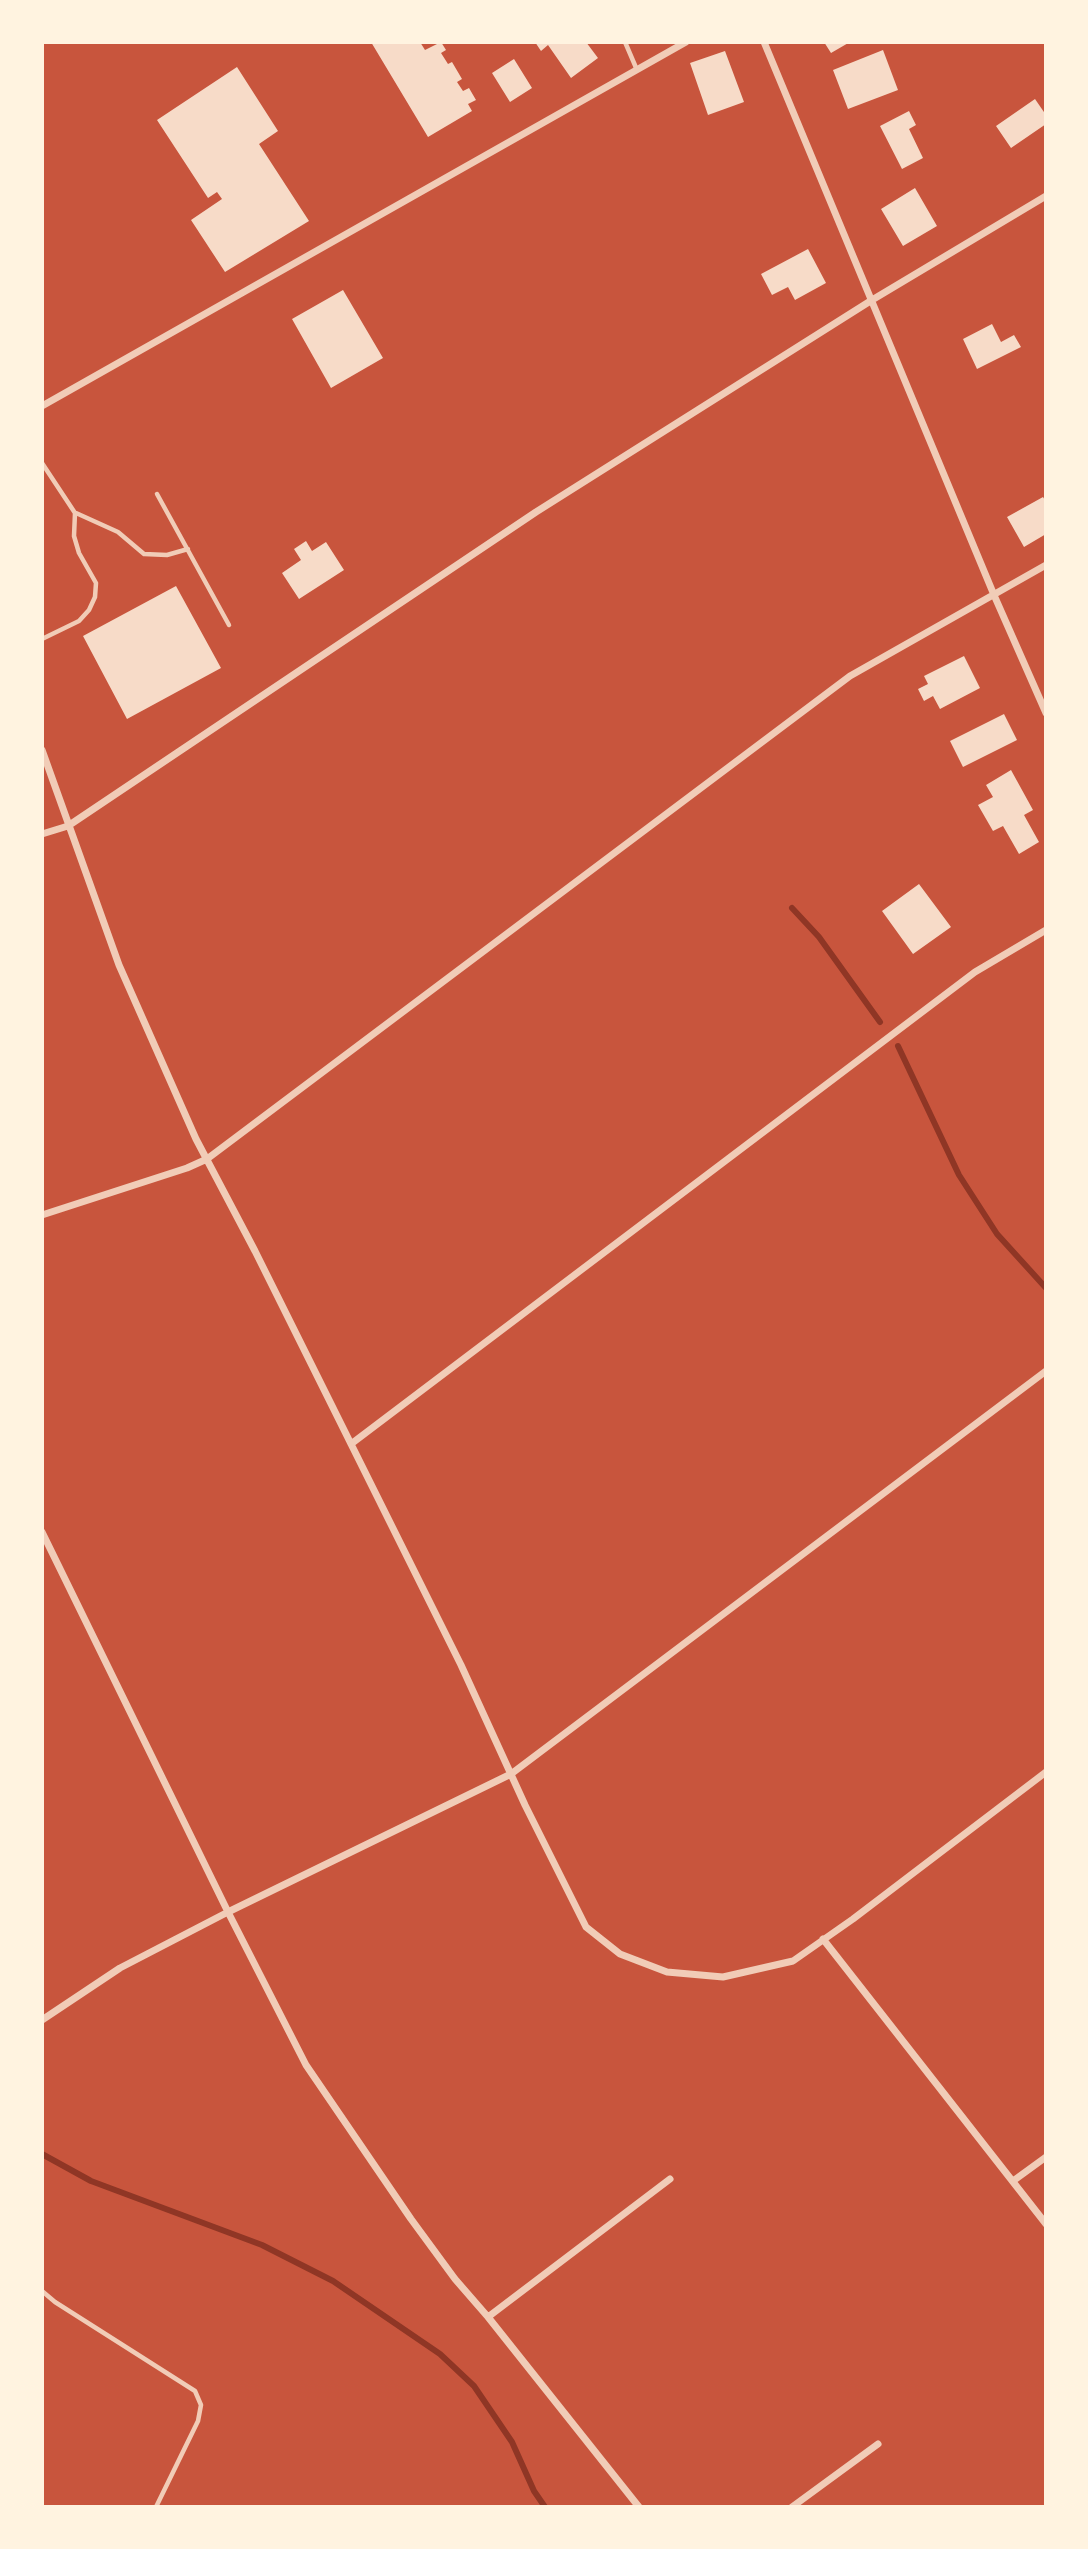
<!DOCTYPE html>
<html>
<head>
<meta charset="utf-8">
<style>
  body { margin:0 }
  #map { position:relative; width:1088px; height:2549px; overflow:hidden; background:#c8553d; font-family:"Work Sans",sans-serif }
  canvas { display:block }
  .frame { position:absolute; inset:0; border:44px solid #fff3e0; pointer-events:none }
</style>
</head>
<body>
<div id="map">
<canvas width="1088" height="2549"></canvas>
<div class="frame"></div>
</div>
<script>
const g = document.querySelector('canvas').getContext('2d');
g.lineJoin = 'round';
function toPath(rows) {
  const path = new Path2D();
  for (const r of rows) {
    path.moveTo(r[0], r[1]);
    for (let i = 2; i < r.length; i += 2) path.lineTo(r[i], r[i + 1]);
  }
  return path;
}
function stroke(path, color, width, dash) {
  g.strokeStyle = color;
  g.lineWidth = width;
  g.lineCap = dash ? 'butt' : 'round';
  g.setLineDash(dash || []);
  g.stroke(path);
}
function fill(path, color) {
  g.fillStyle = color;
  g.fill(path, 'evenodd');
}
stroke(toPath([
  [792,908,819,937,880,1022],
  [898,1046,959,1175,997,1234,1046,1288],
  [42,2154,91,2181,262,2245,333,2281,440,2354,474,2386,512,2442,534,2491,545,2507]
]), '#8f3625', 6);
fill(toPath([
  [371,42,420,42,425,50,441,42,446,50,441,53,448,64,452,62,462,79,457,82,463,91,469,88,476,100,468,104,472,111,428,137],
  [535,42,586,42,598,58,571,78,548,45,541,51],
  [824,42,850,42,831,53],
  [883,50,898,90,848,109,833,70],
  [725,51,744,102,708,115,690,63],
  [514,59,532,88,510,102,492,73],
  [237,67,278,131,259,144,309,221,225,272,191,220,222,199,217,192,208,198,157,120],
  [1035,99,1046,115,1046,124,1011,148,996,126],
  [909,111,916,125,909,129,923,158,902,169,880,126],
  [915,188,937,226,903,246,881,209],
  [808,249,826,283,795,300,788,287,772,295,761,274],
  [343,290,383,358,331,388,292,319],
  [992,324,1001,342,1014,335,1021,347,977,369,963,339],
  [1043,497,1046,502,1046,534,1024,547,1007,517],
  [306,541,312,551,326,542,344,570,299,599,282,573,301,560,294,549],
  [176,586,221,668,127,719,83,636],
  [964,656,980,688,940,709,933,696,924,701,918,689,928,684,924,676],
  [1004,714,1017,740,963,767,950,741],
  [1011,770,1033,810,1024,815,1039,842,1019,854,1003,826,993,831,978,805,993,797,986,785],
  [919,884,951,927,913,954,882,911]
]), '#f7dbc8');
stroke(toPath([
  [625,42,637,70],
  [42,463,75,513,74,536,79,553,96,583,95,597,89,610,79,621,42,639],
  [157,494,229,625],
  [76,513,118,532,144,554,167,555,188,549],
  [42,2291,55,2302,195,2391,201,2405,198,2421,156,2507]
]), '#f1ccb7', 4.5);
stroke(toPath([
  [764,42,994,595,1046,713],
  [42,406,686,42],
  [42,750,119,965,196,1139,255,1251,461,1665,525,1805,586,1927,620,1954,667,1972,723,1977,793,1961,853,1919,1046,1772],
  [42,834,68,826,536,512,872,300,1046,196],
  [42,1215,187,1168,207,1159,850,676,1046,565],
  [351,1444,975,972,1046,930],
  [42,1532,228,1912,306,2065,411,2219,455,2279,488,2317,639,2507],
  [823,1939,1046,2224],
  [42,2020,120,1968,228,1912,511,1774,1046,1371],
  [1013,2181,1046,2157],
  [488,2317,670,2179],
  [792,2507,878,2444]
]), '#f1ccb7', 7);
</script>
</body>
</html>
